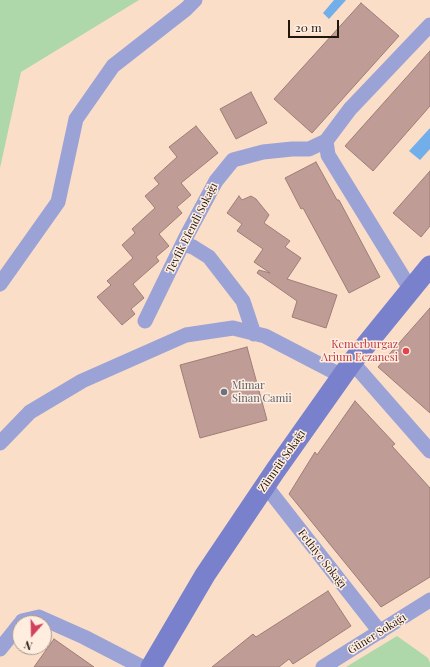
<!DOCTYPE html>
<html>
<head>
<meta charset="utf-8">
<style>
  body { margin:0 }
  #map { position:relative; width:430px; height:667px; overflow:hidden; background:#fadec8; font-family:"Playfair Display",serif }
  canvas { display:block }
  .north { position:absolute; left:12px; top:615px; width:40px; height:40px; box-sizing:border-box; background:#ffeee0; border:1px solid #a6988c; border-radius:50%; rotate:200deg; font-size:11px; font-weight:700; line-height:16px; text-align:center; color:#20170f }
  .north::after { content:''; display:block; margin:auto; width:14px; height:18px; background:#d1415b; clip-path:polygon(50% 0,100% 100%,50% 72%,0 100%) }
  .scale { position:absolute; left:288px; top:20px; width:51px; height:18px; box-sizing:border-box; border:2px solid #20170f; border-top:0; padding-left:5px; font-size:12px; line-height:14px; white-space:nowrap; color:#20170f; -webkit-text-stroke:3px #ffeee0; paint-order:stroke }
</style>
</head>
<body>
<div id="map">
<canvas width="430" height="667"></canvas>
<div class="north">N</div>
<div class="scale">20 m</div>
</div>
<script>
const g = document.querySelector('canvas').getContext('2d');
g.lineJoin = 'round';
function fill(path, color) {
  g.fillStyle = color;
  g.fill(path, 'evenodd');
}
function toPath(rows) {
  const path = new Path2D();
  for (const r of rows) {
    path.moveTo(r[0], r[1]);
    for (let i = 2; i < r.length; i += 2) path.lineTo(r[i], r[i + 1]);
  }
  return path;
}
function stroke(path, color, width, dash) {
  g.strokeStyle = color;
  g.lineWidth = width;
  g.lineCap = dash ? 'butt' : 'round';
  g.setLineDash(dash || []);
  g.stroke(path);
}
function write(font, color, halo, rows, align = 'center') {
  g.font = font + ' "Playfair Display",serif';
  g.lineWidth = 3;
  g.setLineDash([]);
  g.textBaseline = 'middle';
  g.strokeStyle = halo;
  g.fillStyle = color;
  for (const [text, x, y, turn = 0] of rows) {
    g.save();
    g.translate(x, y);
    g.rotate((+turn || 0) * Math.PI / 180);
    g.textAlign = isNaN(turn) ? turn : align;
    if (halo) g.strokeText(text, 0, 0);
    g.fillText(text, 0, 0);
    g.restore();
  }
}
fill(toPath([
  [0,0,139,0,21,72,0,168],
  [397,636,428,658,430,663,430,667,346,667]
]), '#aed7aa');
fill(toPath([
  [334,0,346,0,329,19,323,13],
  [430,128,430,149,420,160,409,151]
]), '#72aeea');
const building = toPath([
  [361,3,399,36,312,133,274,99,361,3],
  [430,51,430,106,373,171,345,146,430,51],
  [251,92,267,123,236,139,220,109,251,92],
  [196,126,218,153,181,183,191,195,177,207,182,213,159,234,169,246,156,257,159,261,133,284,144,298,131,309,135,314,122,325,97,297,111,285,107,281,133,258,122,245,135,233,132,229,155,208,145,196,159,184,154,178,177,157,169,147,196,126],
  [316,162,337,200,339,200,380,277,349,293,303,208,301,209,285,178,316,162],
  [430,171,430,226,421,237,393,213,430,171],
  [239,196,242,200,251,196,256,199,269,215,264,223,290,241,285,247,301,258,287,279,337,295,326,328,292,317,297,301,257,273,259,270,270,273,254,262,263,249,237,231,242,224,227,213,239,196],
  [430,308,430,413,378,367,430,308],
  [247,347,267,420,200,438,180,365,247,347],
  [355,401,395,444,392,446,430,488,430,577,381,607,289,494,315,452,317,455,355,401],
  [328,591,351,626,293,664,289,659,279,667,212,667,253,634,256,637,328,591],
  [54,639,94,667,34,667,54,639]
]);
fill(building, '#bf9c96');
stroke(building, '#9e7d77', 1);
stroke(toPath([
  [183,244,193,247,209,257,243,301,254,334],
  [0,284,58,202,76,119,113,66,186,9,195,0],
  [411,290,328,155,326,141,350,109,430,25],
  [145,321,186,237,216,181,233,160,263,152,292,149,309,149,326,141],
  [352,362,430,451],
  [0,443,30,412,82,381,186,335,233,328,265,336,342,376],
  [265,485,380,632],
  [21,623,22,621,39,617,84,637,142,667],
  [0,649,20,624],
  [323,667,430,600]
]), '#9ba2d6', 15);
stroke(toPath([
  [151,667,205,575,275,471,352,362,430,266]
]), '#7980cc', 21);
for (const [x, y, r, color] of [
  [406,351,4,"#e0444e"],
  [224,392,4,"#6b7280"]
]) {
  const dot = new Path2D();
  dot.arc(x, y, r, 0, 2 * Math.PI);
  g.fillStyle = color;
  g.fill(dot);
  stroke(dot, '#ffeee0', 1.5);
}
write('11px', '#20170f', '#ffeee0', [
  ["Tevfik Efendi Sokağı",192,228,-63],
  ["Zümrüt Sokağı",282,461,-55],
  ["Fethiye Sokağı",322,559,52],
  ["Güner Sokağı",377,634,-32]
]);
write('11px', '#be3a42', '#ffeee0', [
  ["Kemerburgaz",398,345],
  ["Arium Eczanesi",398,358]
], 'right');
write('11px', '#5b616d', '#ffeee0', [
  ["Mimar",232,386],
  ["Sinan Camii",232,399]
], 'left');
</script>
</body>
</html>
